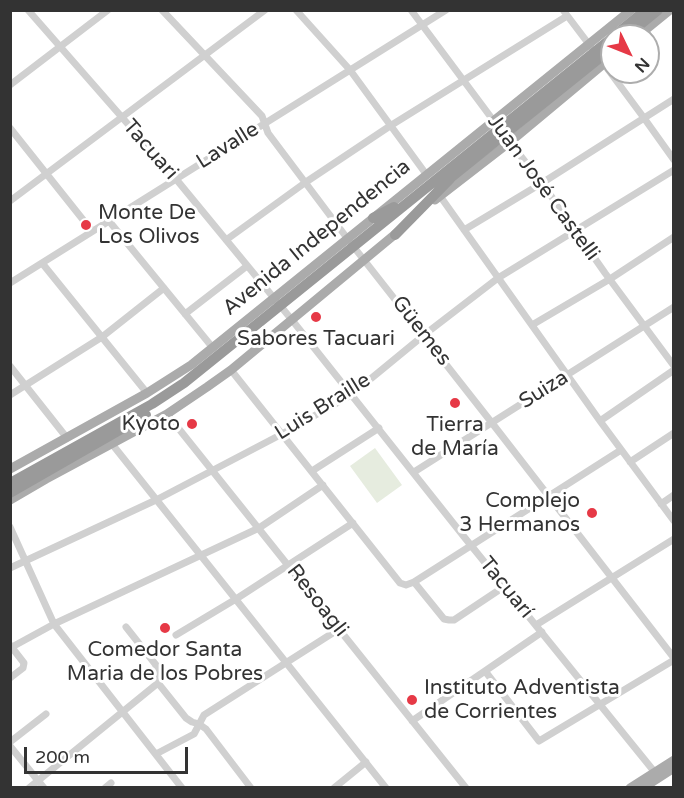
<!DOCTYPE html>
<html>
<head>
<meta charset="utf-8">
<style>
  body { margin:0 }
  #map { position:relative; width:684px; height:798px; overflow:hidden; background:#fff; font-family:"Varela Round",sans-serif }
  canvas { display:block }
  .frame { position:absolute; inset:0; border:12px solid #333; pointer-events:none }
  .north { position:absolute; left:600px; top:24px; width:60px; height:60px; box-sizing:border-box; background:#fff; border:2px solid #adadad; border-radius:50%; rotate:133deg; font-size:16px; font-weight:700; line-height:24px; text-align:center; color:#333 }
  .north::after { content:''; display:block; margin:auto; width:21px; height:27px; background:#e63946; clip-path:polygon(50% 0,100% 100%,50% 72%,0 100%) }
  .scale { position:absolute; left:24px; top:747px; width:164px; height:27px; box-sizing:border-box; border:3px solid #333; border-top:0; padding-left:8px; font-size:18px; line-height:21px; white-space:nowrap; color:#333; -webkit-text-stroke:4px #fff; paint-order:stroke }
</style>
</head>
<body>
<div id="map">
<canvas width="684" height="798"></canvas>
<div class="frame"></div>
<div class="north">N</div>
<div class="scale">200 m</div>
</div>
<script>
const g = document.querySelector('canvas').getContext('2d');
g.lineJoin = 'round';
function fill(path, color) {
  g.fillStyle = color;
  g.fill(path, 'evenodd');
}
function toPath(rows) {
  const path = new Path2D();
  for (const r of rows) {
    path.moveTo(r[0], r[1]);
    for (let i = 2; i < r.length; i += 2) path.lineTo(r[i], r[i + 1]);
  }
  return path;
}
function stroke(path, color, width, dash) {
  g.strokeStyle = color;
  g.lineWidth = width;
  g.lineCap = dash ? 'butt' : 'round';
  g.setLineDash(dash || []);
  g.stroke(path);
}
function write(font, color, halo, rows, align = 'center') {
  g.font = font + ' "Varela Round",sans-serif';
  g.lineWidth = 6;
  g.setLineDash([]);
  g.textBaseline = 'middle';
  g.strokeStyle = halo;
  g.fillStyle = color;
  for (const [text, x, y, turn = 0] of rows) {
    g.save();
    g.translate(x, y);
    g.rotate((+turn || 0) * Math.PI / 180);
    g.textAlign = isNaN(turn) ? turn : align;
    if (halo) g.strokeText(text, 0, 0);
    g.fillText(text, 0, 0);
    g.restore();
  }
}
fill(toPath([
  [375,448,402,485,377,503,350,466]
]), '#e6ecdf');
stroke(toPath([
  [28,10,176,179,292,320,465,538,657,775],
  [162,10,262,116,268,133,353,246,492,423,674,658],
  [296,10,350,70,426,174],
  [411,10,496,124],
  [563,10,591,47],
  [601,60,644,118,674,160],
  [10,85,108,10],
  [10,128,92,231],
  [508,140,542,183,605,273,674,366],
  [440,196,600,421,674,521],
  [10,201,265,10],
  [109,221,213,348],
  [464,230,542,183,674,99],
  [226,240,306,182,390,126,567,16],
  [42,263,147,393],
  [10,283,446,10],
  [185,314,247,266],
  [532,325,610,279,674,237],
  [10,366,67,438],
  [231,370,400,583,406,585,414,582,621,450],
  [10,395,102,337,164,288],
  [167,414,466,788],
  [600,421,674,370],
  [112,444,386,788],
  [630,462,674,433],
  [312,471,379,428],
  [414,472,674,307],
  [661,504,674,495],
  [10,527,54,624,182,788],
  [10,568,156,500,282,434,351,395,424,335,498,278,674,170],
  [414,582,444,619,449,620,454,620,505,586],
  [536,625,674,539],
  [126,627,156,665,155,679,158,683,186,718,192,722,199,724,206,729,251,788],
  [176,635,236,599,353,523],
  [10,645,24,663,23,668,10,678],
  [12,647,54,624,259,528,323,485],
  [485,671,539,741,674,660],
  [412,721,542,632],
  [10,742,46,714],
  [10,746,44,788],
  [156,754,194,734,204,715,339,629],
  [29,788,158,683],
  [105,788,111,783],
  [334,788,366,762]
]), '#d0d0d0', 7);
stroke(toPath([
  [638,36,670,10],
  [435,200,510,142,612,57],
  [10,469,147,393,191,365,631,10],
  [10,500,46,479,167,414,207,387,231,370,399,231],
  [630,788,674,760],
  [643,788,674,768]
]), '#ababab', 9);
stroke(toPath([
  [614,36,646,10],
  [626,36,658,10],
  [444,183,612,48],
  [373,218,394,207],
  [395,235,450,179],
  [10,483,152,404,184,383,612,38],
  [10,493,146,415]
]), '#9a9a9a', 10);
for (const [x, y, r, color] of [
  [86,225,6,"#e63946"],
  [316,317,6,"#e63946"],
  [455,403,6,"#e63946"],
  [192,424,6,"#e63946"],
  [592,513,6,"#e63946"],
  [165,628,6,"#e63946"],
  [412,700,6,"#e63946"]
]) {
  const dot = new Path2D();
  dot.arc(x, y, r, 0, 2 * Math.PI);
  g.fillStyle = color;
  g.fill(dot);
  stroke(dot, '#fff', 2);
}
write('21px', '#333', '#fff', [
  ["Lavalle",228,146,-32],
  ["Tacuari",150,150,49],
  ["Juan José Castelli",543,188,54],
  ["Avenida Independencia",317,238,-39],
  ["Güemes",421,331,52],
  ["Suiza",544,390,-32],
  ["Luis Braille",323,407,-32],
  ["Tacuarí",506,588,51],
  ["Resoagli",317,601,52]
]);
write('21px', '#333', '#fff', [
  ["Monte De",98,213,"left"],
  ["Los Olivos",98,237,"left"],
  ["Sabores Tacuari",316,339],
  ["Kyoto",180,424,"right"],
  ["Tierra",455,425],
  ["de María",455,449],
  ["Complejo",580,501,"right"],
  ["3 Hermanos",580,525,"right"],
  ["Comedor Santa",165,650],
  ["Maria de los Pobres",165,674],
  ["Instituto Adventista",424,688,"left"],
  ["de Corrientes",424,712,"left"]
]);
</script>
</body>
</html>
